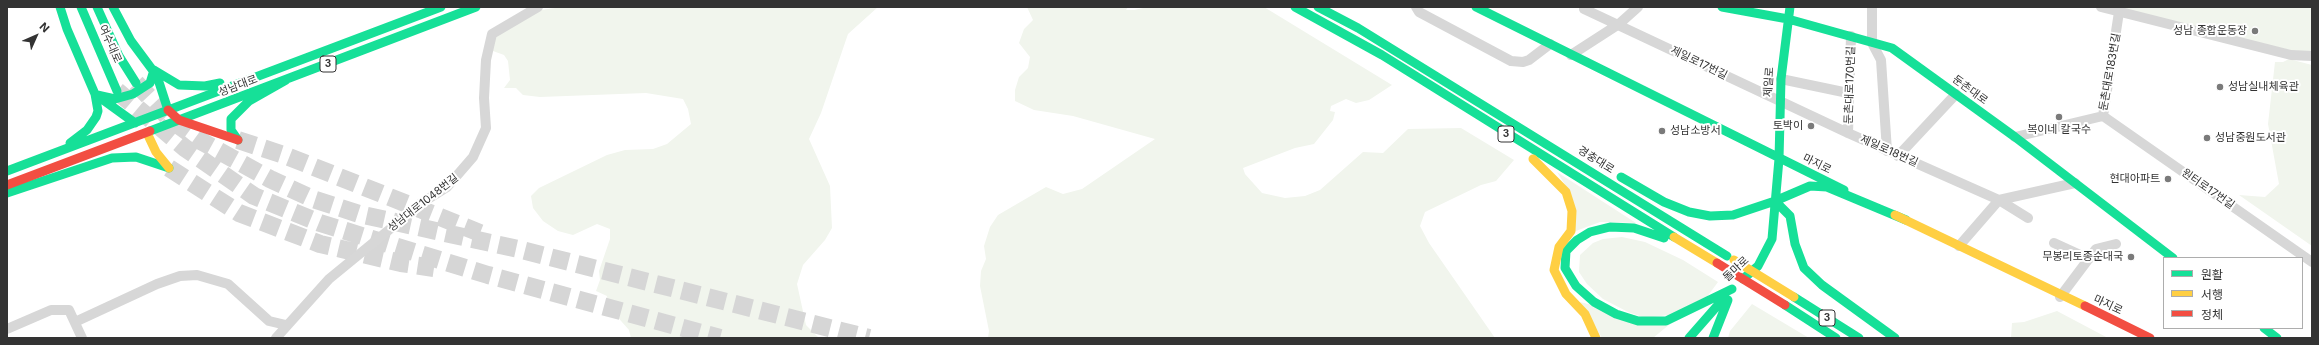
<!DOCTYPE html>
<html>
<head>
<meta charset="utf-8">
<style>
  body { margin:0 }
  #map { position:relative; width:2319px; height:345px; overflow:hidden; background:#fff; font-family:Inter,"Noto Sans KR",sans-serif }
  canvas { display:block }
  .frame { position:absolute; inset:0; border:8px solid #333; pointer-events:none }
  .legend { position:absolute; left:2163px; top:257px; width:140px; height:72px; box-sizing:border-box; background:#fff; border:1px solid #adadad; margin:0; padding:5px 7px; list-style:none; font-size:12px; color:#333 }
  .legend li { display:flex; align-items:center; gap:8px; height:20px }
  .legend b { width:20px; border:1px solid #adadad }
  .north { position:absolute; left:16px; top:16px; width:40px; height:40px; -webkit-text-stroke:3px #fff; paint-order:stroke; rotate:45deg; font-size:11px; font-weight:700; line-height:16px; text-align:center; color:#333 }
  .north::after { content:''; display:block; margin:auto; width:14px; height:18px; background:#333; clip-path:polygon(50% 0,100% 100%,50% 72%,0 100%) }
</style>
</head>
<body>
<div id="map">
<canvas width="2319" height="345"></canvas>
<div class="frame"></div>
<ul class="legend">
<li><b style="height:5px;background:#16e098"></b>원활</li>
<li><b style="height:5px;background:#ffcf43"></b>서행</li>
<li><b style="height:5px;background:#f24e42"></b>정체</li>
</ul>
<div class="north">N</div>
</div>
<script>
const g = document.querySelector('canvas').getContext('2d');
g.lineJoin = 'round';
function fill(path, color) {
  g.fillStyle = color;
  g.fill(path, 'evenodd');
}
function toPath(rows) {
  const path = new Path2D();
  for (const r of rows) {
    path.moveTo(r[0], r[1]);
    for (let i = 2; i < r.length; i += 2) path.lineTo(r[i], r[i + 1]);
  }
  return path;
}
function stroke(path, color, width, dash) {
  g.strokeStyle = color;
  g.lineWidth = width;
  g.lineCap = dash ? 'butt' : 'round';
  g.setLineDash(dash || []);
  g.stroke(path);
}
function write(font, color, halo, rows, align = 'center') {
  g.font = font + ' Inter,"Noto Sans KR",sans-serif';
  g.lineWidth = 4;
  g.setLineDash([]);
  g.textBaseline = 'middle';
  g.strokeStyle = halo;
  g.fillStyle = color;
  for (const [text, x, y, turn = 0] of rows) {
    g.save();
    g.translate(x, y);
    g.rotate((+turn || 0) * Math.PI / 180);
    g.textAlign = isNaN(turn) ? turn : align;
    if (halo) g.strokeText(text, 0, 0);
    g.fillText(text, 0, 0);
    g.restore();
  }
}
fill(toPath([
  [562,7,878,7,848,34,821,113,809,139,830,186,832,228,825,240,803,265,797,284,806,325,819,338,631,338,629,330,606,304,607,296,596,291,600,280,599,271,610,239,610,229,597,224,573,235,558,231,543,221,533,208,531,196,539,188,607,155,625,150,653,149,667,144,691,124,688,109,683,99,646,93,540,97,523,95,516,88,504,88,510,80,508,61,504,55,493,51,494,39,501,32,541,10],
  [1027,7,1128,7,1126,10,1134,10,1148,7,1264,7,1392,85,1369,100,1356,103,1346,99,1331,106,1330,111,1335,112,1333,120,1314,144,1295,148,1243,168,1245,174,1262,193,1285,198,1305,196,1320,190,1363,152,1383,153,1408,129,1461,128,1514,160,1496,181,1481,185,1425,212,1420,226,1429,243,1495,338,988,338,989,331,980,286,981,271,986,259,984,246,990,227,998,215,1046,187,1063,194,1082,189,1155,139,1073,116,1034,110,1015,101,1015,90,1019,77,1028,68,1030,57,1019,43,1024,29,1033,20],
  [2103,7,2312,7,2312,55],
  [2289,59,2312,65,2312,246,2239,195,2265,197,2279,184,2268,124,2275,62,2283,62],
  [1557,172,1636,223,1600,222,1573,232,1571,194],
  [1622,237,1645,242,1683,260,1718,282,1704,301,1685,313,1645,318,1628,312,1603,299,1587,284,1579,272,1580,255,1593,243,1603,239],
  [1580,302,1670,324,1653,338,1602,338],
  [1752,304,1809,338,1728,338,1730,331],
  [2057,311,2108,338,2011,338,2012,323,2024,322]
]), '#f1f5ed');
stroke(toPath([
  [136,83,170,119,199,140,270,179,313,199,359,214,518,249,869,338],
  [117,91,185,148,254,196,320,223,488,275,720,338],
  [238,140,284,155,480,233],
  [169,168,239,213,320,244,401,263,434,268]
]), '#d6d6d6', 18, [18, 9]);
stroke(toPath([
  [1416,7,1419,12,1511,61,1523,62,1529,60,1550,44],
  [1872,7,1872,43,1881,60,1887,151],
  [2101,7,2291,55,2312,56],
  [1584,9,1848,133,1999,200,2028,218],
  [1571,55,1619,24,1638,7],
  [1781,79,1848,93],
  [2103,116,2312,262],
  [1848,133,1851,36],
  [2015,137,2103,116,2119,12],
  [1898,156,1956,94],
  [2054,243,2089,259],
  [1959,246,1999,200,2075,183],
  [2060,297,2096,249,2116,244],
  [75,322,157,284,180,276,197,275,228,284,269,321,286,325],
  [7,329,51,310,69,310,82,338],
  [276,338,329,279,423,202,447,187,473,157,486,128,484,98,486,60,492,34,538,7]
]), '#d7d7d7', 10);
stroke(toPath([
  [60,7,67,29,95,94,135,123],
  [81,7,117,91],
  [97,7,119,56,136,83],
  [113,7,131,41,157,76,168,110],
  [1295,7,1382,55,1674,237],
  [1318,7,1358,28,1727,256],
  [1476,7,1844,190],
  [1722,7,1788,19,1892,48,2015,137,2173,258],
  [154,70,179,85,205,86,220,83],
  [97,95,115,99,133,94,150,83,154,70],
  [150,131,476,7],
  [238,140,231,130,231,119,249,101,286,80],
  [70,143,87,130,96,117,98,111,95,94],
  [1779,159,1781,79,1790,7],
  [7,171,441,7],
  [1621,177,1664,202,1689,212,1710,216,1733,215,1775,201,1810,186,1827,187,1906,220],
  [7,193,112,158,136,157,169,168],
  [1775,201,1790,216,1795,244,1804,268,1822,285,1895,338],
  [1664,238,1634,228,1610,227,1590,232,1577,240,1566,251,1565,268,1576,286,1594,302,1616,314,1638,321,1666,321,1732,289],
  [1743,279,1758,266,1772,239,1779,159],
  [1794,297,1859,338],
  [1785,305,1836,338],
  [2264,328,2277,338],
  [1689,338,1725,297],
  [1713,338,1728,300]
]), '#16e098', 9);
stroke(toPath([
  [147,133,156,152,169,168],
  [1533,159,1566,192,1572,211,1571,231,1559,247,1554,270,1566,294,1585,314,1596,338],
  [1895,215,2085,306],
  [1674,237,1717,263]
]), '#ffcf43', 9);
stroke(toPath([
  [168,110,179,120,238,140],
  [7,185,150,131],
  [2085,306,2150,338]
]), '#f24e42', 9);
stroke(toPath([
  [1734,260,1794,297]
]), '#ffcf43', 9);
stroke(toPath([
  [1717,263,1785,305]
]), '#f24e42', 9);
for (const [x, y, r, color] of [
  [2255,31,4,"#7a7a7a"],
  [2220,87,4,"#7a7a7a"],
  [2059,117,4,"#7a7a7a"],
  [1811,126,4,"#7a7a7a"],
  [1662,131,4,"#7a7a7a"],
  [2207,138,4,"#7a7a7a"],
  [2168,179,4,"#7a7a7a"],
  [2131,257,4,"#7a7a7a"]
]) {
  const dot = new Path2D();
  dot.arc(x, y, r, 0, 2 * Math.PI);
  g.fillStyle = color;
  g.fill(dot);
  stroke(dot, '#fff', 1.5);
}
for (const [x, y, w] of [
  [328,64,16],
  [1506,134,16],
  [1827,318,16]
]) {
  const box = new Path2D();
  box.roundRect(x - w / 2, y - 8, w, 16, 3);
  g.fillStyle = '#fff';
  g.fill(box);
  stroke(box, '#333', 1);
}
write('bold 10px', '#333', null, [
  ["3",328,64],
  ["3",1506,134],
  ["3",1827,318]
]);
write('11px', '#333', '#fff', [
  ["성남 종합운동장",2247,31],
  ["성남실내체육관",2228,87,"left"],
  ["토박이",1803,126],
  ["복이네 칼국수",2059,130,"center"],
  ["성남소방서",1670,131,"left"],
  ["성남중원도서관",2215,138,"left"],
  ["현대아파트",2160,179],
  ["무봉리토종순대국",2123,257]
], 'right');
write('11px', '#333', '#fff', [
  ["여수대로",110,44,66],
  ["제일로17번길",1699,63,26],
  ["둔촌대로183번길",2110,72,-80],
  ["제일로",1769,82,-86],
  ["둔촌대로170번길",1850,85,-88],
  ["성남대로",238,86,-21],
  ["둔촌대로",1970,90,36],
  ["제일로18번길",1889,151,24],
  ["경충대로",1596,160,32],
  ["마지로",1817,164,26],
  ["원터로17번길",2208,189,35],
  ["성남대로1048번길",423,203,-38],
  ["돌마로",1736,269,-43],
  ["마지로",2108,305,25]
]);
</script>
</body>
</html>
